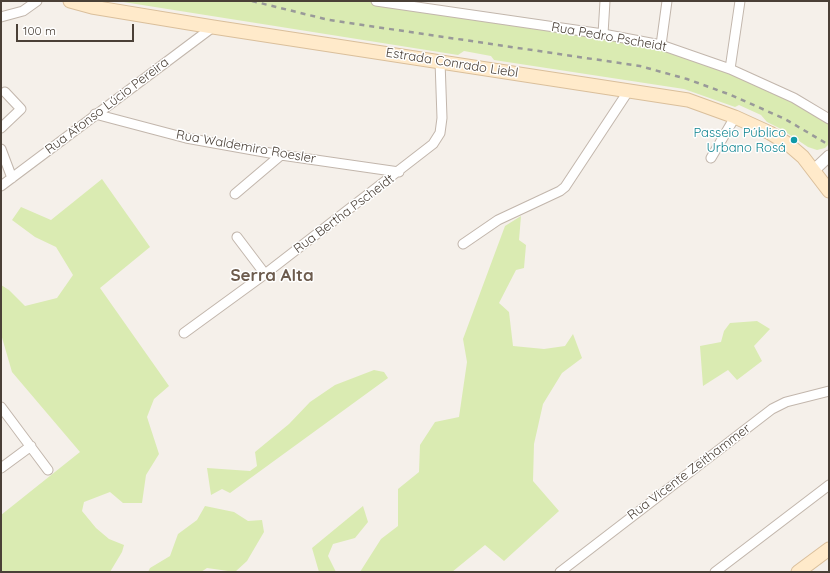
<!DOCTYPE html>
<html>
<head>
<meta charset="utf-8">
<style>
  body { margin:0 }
  #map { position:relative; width:830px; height:573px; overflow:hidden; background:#f5f0ea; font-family:Quicksand,sans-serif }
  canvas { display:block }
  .frame { position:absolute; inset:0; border:2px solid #4a4037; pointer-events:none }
  .scale { position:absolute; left:16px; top:24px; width:118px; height:18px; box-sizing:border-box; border:2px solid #4a4037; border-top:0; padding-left:5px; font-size:12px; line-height:14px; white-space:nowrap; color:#4a4037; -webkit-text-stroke:3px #fff; paint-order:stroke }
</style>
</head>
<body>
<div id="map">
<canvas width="830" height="573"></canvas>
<div class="frame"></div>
<div class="scale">100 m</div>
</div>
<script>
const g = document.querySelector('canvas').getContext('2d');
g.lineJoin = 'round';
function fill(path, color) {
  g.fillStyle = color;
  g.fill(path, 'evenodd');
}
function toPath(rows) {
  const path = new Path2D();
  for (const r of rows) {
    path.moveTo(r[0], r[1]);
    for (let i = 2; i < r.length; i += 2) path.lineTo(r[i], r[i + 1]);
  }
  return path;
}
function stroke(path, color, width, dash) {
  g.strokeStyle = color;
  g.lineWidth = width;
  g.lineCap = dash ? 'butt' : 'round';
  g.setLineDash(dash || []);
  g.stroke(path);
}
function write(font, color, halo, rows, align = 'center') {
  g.font = font + ' Quicksand,sans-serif';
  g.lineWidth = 3;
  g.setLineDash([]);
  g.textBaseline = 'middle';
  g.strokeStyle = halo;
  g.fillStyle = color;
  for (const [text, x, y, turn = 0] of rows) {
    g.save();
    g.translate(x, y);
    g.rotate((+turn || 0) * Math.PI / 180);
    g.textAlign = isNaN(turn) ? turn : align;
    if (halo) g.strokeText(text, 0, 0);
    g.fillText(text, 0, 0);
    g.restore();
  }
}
fill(toPath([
  [117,1,376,1,603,34,711,61,829,119,829,144,825,148,817,150,808,147,781,129,767,122,761,115,739,105,735,107,684,89,494,60,491,56,464,51,458,55],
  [102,179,150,247,100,288,169,386,154,399,147,417,159,454,146,475,142,503,123,503,110,492,84,502,82,511,96,528,109,539,124,545,122,552,110,572,1,572,1,515,80,452,12,372,1,334,1,285,9,290,25,306,57,298,73,275,56,247,35,237,12,220,21,207,51,220],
  [521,216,519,240,526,245,524,268,516,270,499,303,509,312,513,346,544,349,565,346,573,334,582,358,562,373,543,404,534,444,533,481,559,511,504,561,485,545,452,572,360,572,381,539,398,526,398,489,419,472,420,445,435,422,459,417,467,362,463,339,505,226],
  [757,321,770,329,754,346,762,361,737,380,728,370,703,386,700,346,721,342,724,331,730,323],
  [374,370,384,372,388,378,230,493,222,489,211,495,207,468,250,471,257,466,255,452,289,424,310,402,335,385],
  [205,506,234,512,248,521,262,520,264,532,247,561,235,572,207,568,201,572,148,572,150,568,170,556,178,534,197,520],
  [363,506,368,522,355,538,333,544,328,556,336,572,319,572,312,548]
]), '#daebb2');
const minor = toPath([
  [376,1,603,34,661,45,730,69,794,98,829,119],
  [1,17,23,11,37,1],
  [603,34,605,1],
  [661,45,667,1],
  [730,69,740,1],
  [95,114,186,138,281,155,399,172],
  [1,128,21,109,5,92],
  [1,149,12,178],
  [711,158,735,117],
  [1,186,213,27],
  [235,194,281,155],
  [237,237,265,274],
  [463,244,498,220,560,191,565,187,629,90],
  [184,333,265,274,433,144,440,133,442,118,440,61],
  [1,407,48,470],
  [1,468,31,446],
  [560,572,772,409,786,402,829,391],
  [715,572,829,485]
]);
const tertiary = toPath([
  [814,170,829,156]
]);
const secondary = toPath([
  [70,1,92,7,213,27,688,100,735,117,770,133,788,144,803,157,829,191],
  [798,572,829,549]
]);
stroke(minor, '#c2b6ac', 11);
stroke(tertiary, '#c2b6ac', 13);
stroke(secondary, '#dabf9b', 15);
stroke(minor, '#fff', 9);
stroke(tertiary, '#fff', 11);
stroke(secondary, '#ffeaca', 13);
stroke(toPath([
  [252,1,329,20,640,66,687,79,731,95,785,119,829,145]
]), '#999', 2.5, [5, 5]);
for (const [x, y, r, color] of [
  [794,140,4,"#0f9aa8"]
]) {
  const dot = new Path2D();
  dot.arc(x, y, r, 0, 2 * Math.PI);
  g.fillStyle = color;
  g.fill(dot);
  stroke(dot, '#fff', 1.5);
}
write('13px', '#4a4037', '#fff', [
  ["Rua Pedro Pscheidt",609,37,10],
  ["Estrada Conrado Liebl",452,63,9],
  ["Rua Afonso Lúcio Pereira",107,106,-37],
  ["Rua Waldemiro Roesler",246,147,10],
  ["Rua Bertha Pscheidt",344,214,-37],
  ["Rua Vicente Zeithammer",689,472,-37]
]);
write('13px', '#0d838f', '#fff', [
  ["Passeio Público",786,133],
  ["Urbano Rosá",786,148]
], 'right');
write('bold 17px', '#6d5c4e', '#fff', [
  ["Serra Alta",272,276]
]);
</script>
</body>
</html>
